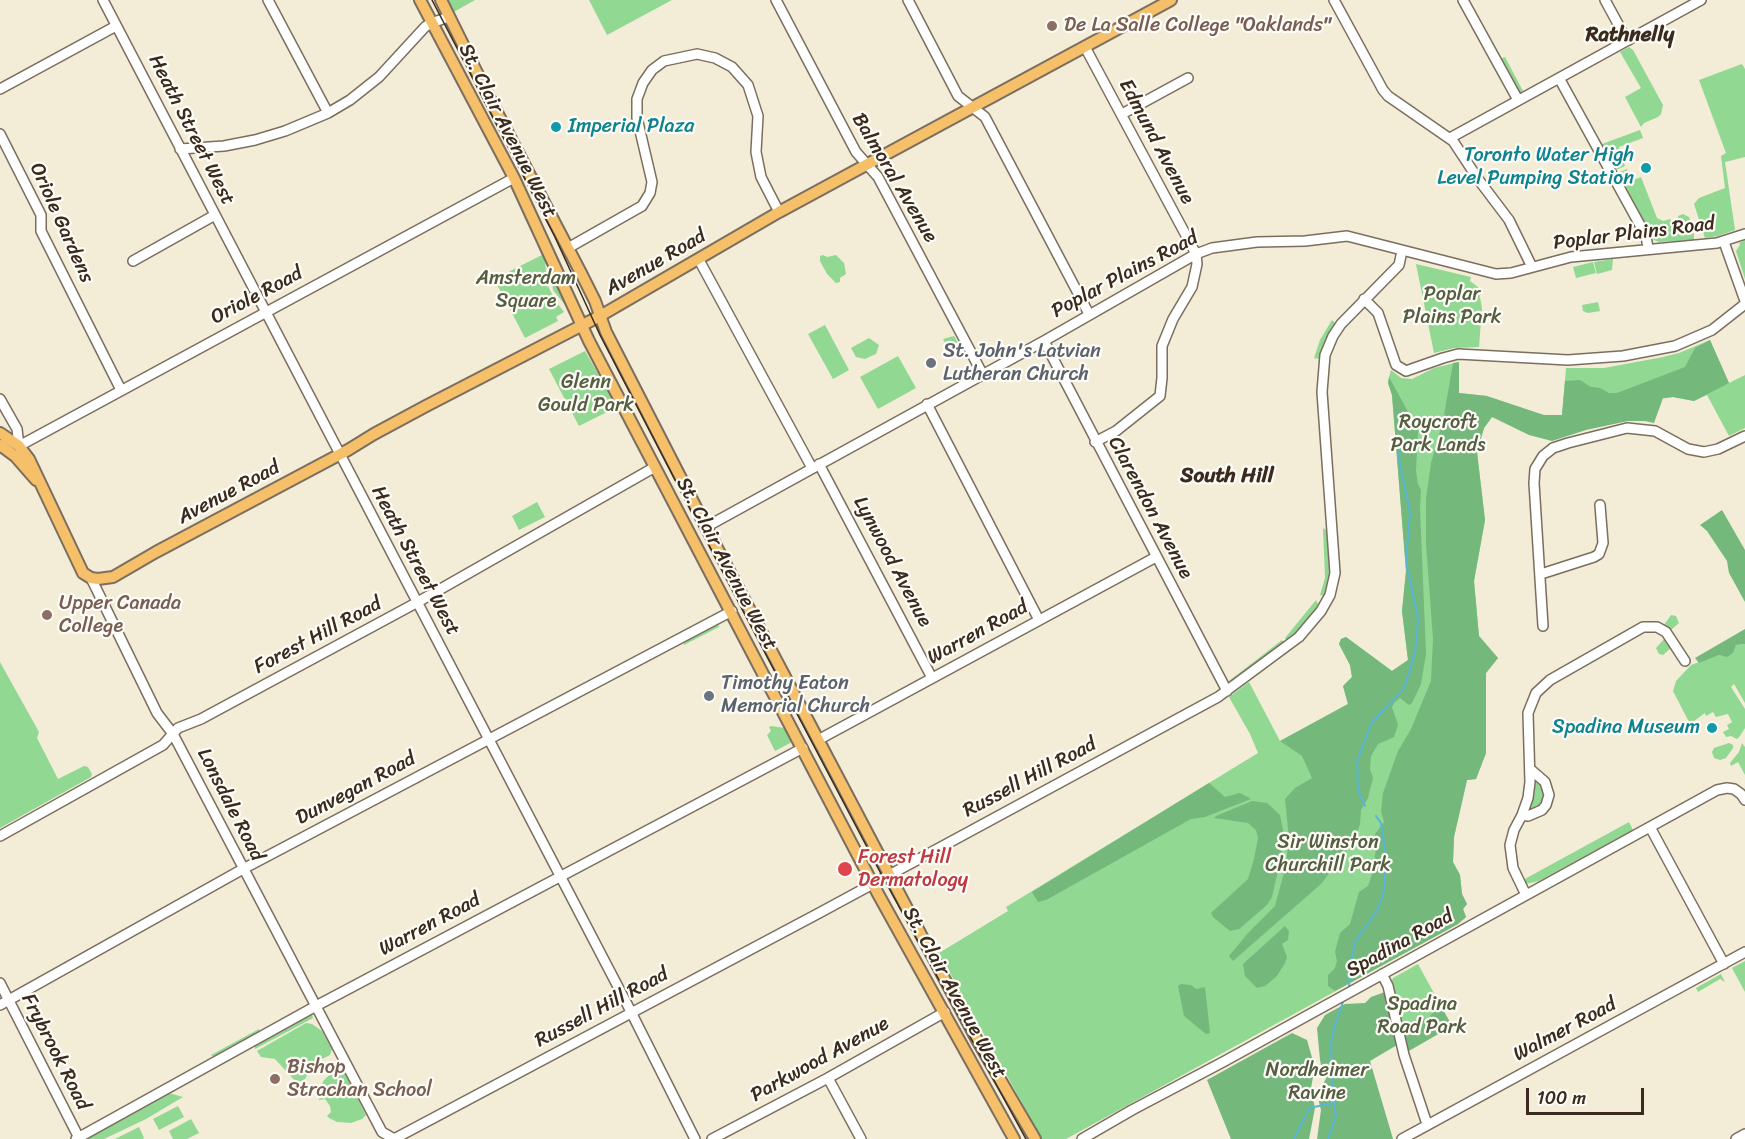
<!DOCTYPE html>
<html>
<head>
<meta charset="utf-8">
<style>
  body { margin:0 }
  #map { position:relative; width:1745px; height:1139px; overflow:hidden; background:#f3ecd7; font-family:Sriracha,sans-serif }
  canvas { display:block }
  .scale { position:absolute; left:1526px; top:1088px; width:118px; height:27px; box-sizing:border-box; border:3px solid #3b2a1e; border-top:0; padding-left:8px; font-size:18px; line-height:21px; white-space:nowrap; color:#3b2a1e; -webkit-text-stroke:4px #fdfcf7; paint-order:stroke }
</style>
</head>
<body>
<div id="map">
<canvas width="1745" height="1139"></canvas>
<div class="scale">100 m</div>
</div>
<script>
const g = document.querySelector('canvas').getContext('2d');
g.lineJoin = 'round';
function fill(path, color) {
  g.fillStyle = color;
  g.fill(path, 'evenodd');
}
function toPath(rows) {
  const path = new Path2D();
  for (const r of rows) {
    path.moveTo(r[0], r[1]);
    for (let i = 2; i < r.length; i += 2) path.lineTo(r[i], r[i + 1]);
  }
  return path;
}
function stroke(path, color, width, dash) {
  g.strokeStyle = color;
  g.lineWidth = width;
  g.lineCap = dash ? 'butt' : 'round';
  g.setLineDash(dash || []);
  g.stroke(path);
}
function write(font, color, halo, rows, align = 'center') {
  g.font = font + ' Sriracha,sans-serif';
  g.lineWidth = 4.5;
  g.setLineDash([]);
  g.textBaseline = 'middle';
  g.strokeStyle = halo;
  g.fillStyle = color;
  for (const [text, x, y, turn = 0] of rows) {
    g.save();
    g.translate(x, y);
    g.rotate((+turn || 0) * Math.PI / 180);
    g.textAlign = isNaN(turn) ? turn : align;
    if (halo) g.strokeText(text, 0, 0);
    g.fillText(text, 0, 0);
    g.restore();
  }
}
fill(toPath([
  [446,0,475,0,452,13],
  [589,0,672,0,607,35],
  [1629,47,1633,50,1663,105,1661,114,1658,117,1644,123,1641,127,1625,97,1641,88,1620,52],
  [1505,57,1523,91,1519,93,1500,59],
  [1742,64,1745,69,1745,157,1725,162,1735,230,1718,236,1705,238,1694,204,1699,198,1725,188,1721,156,1726,153,1699,80],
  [1640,130,1643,138,1619,147,1625,166,1616,170,1602,144],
  [1627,169,1631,181,1641,177,1657,218,1663,221,1670,219,1673,223,1679,220,1678,216,1683,214,1689,217,1694,234,1694,240,1659,242,1654,240,1618,173],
  [1745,240,1745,279,1736,251,1740,245,1739,243],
  [544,254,548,286,555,300,564,312,556,317,558,321,525,338,494,279],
  [823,255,827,257,836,255,844,263,846,274,840,278,840,282,836,283,827,274,820,261,820,256],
  [1613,259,1612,270,1597,274,1594,262],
  [1593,262,1596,273,1576,278,1573,267],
  [1416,264,1471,277,1470,281,1478,287,1482,308,1479,347,1454,348,1434,353],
  [549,267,551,267,567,304,565,305,553,290],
  [1598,302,1600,311,1588,313,1583,311,1582,305],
  [1332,320,1336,324,1322,351,1320,359,1314,358,1320,340],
  [825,325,849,370,833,379,808,334],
  [954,336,963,352,953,357,943,339],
  [869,338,879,345,876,354,865,359,856,357,851,348],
  [1710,340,1729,383,1745,375,1745,428,1729,436,1707,395,1694,401,1673,397,1562,415,1566,368,1604,368,1663,357,1679,353],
  [585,351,617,407,579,426,549,369],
  [898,356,916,388,878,409,860,377],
  [1459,362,1459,393,1487,396,1492,417,1484,428,1477,452,1485,520,1474,581,1479,636,1498,658,1486,673,1486,753,1476,779,1467,780,1454,837,1453,862,1460,875,1462,894,1467,904,1463,909,1466,917,1458,924,1066,1139,1042,1139,939,953,1008,911,1006,907,1258,753,1250,734,1229,697,1249,682,1280,741,1348,704,1343,686,1352,677,1350,665,1339,644,1341,639,1346,637,1392,671,1408,660,1402,611,1406,571,1392,395,1388,383,1389,377,1391,370,1401,378,1412,379,1434,368],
  [537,502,545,517,519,530,512,516],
  [1323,528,1328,531,1331,567,1324,596,1320,595,1325,578],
  [1316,600,1319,606,1302,629,1288,641,1285,638],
  [1671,615,1676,616,1679,623,1671,630,1664,625],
  [718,623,719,627,684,645,683,642],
  [1664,639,1671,648,1663,655,1659,654,1656,648],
  [1282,640,1284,643,1232,681,1229,681],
  [1745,644,1745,703,1734,684,1731,687,1745,709,1745,728,1740,736,1737,739,1731,736,1726,737,1723,732,1729,729,1727,725,1732,722,1728,714,1716,717,1713,712,1706,716,1705,713,1690,724,1673,691,1676,681,1691,665,1719,655,1727,656,1736,645],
  [0,662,39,732,37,738,58,779,84,766,88,767,92,774,91,777,0,828],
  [771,726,785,728,792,742,775,751,767,735,771,731,769,727],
  [1729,743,1733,745,1733,748,1726,758,1720,760,1714,758,1712,752,1714,748],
  [1742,743,1745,747,1745,775,1738,762,1731,766,1730,763,1739,752],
  [1536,779,1541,783,1545,796,1541,806,1528,811,1534,796],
  [1629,822,1633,830,1539,881,1526,884,1523,880],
  [1745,961,1745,992,1732,968],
  [1418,964,1452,1026,1407,1052,1391,982,1393,978],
  [1721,974,1725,982,1720,979,1698,992,1696,988],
  [312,1014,313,1018,255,1049,255,1045],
  [306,1023,312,1024,322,1031,332,1049,330,1055,320,1060,310,1070,305,1079,297,1083,275,1059,261,1057,257,1051],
  [259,1029,260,1032,214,1057,211,1055],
  [343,1069,366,1115,362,1119,351,1123,337,1122,329,1118,327,1116,331,1112,330,1106,325,1099,319,1100,320,1088,324,1080,334,1071],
  [169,1093,183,1097,146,1119,104,1139,86,1139],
  [178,1106,184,1117,159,1130,153,1119],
  [191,1119,199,1133,187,1139,173,1139,169,1131],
  [139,1127,144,1138,143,1139,115,1139]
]), '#91d892');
fill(toPath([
  [1710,340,1729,383,1694,401,1673,397,1663,398,1654,423,1645,421,1628,421,1586,430,1552,441,1529,435,1492,417,1484,428,1477,452,1485,520,1474,581,1479,636,1498,658,1486,673,1486,753,1476,779,1467,780,1454,837,1453,862,1460,875,1462,894,1467,904,1463,909,1466,917,1458,924,1335,991,1328,986,1328,975,1335,968,1337,961,1335,952,1340,933,1350,924,1359,892,1368,886,1372,874,1376,849,1375,834,1384,822,1381,811,1383,793,1398,751,1411,729,1431,681,1433,639,1426,543,1426,499,1431,463,1443,421,1453,363,1459,362,1459,393,1487,396,1544,415,1562,415,1565,381,1580,380,1591,387,1600,388,1609,393,1617,393,1685,367,1695,348],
  [1389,377,1418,430,1416,471,1418,484,1421,490,1420,508,1426,654,1421,684,1412,703,1409,705,1400,698,1394,703,1392,707,1398,725,1394,737,1378,744,1371,756,1370,769,1373,778,1368,798,1361,810,1360,824,1355,839,1321,884,1233,961,1229,956,1249,932,1275,906,1285,869,1289,839,1285,799,1295,788,1312,778,1302,756,1280,741,1348,704,1343,686,1352,677,1350,665,1339,644,1341,639,1346,637,1392,671,1408,660,1402,611,1406,571,1392,395,1388,383],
  [1722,510,1745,550,1745,602,1729,573,1727,561,1707,531,1700,525],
  [1745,629,1745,644,1736,645,1733,653,1727,657,1719,655,1699,663,1695,658],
  [1209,783,1225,797,1240,793,1251,799,1205,817,1191,819,1046,900,1038,902,1032,892],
  [1252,801,1267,803,1280,815,1283,829,1281,858,1272,897,1267,905,1239,929,1230,931,1213,917,1211,913,1248,879,1254,859,1258,838,1256,830,1248,823,1214,818,1216,816],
  [1285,926,1289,931,1288,940,1282,944,1287,957,1285,963,1277,976,1265,986,1257,988,1245,976,1243,964],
  [1181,984,1191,985,1196,989,1205,987,1210,1033,1206,1034,1184,1016,1178,986],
  [1385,992,1397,1045,1370,1061,1393,1139,1317,1139,1321,1110,1319,1102,1322,1087,1327,1076,1326,1071,1322,1070,1320,1060,1317,1028,1325,1015,1345,1004,1365,1003,1371,997],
  [1438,1001,1452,1026,1407,1052,1401,1028,1420,1018,1427,1019,1433,1013],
  [1292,1033,1307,1040,1313,1061,1313,1077,1311,1088,1315,1108,1309,1139,1231,1139,1207,1080]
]), '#74b87c');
stroke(toPath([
  [1365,806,1358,791,1357,761,1372,722,1404,689,1415,652,1417,636,1418,617,1407,567,1407,548,1410,512,1398,455,1402,450],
  [1349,988,1350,966,1355,942,1378,909,1385,888,1384,844,1381,823,1376,816],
  [1294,1139,1309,1108,1334,1103],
  [1328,1139,1336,1116,1332,1088,1331,1044,1333,1031,1344,999]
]), '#58b6d7', 2);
const minor = toPath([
  [103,0,627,1004,695,1139],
  [268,0,328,113],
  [776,0,856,152,878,177,982,373],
  [908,0,958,96,985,117,1089,314],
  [1334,0,1383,90,1388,96,1453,141,1478,179,1509,220,1532,267],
  [1463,0,1518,100],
  [1605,0,1624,35,1629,40],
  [1085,47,1196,254,1197,264,1192,287,1173,319,1162,346,1162,378,1160,396,1116,431,1095,442],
  [1559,78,1646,236,1648,248],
  [0,89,116,26],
  [1122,114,1188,78],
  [0,134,41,215,41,231,121,390],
  [1450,138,1701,0],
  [180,149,224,146,255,140,285,131,328,113,350,100,379,77,425,27,431,23,449,17],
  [1724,242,1745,301],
  [568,248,642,206,650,193,652,182,637,118,637,99,643,83,652,70,664,61,697,54,715,58,732,67,748,85,758,116,756,152,761,177,779,212],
  [699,260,812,468],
  [133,261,215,215],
  [1364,299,1378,313,1396,365,1406,371,1443,358,1458,354,1568,360,1623,356,1675,346,1712,330,1745,304],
  [1044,341,1227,691],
  [0,399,17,429,19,446,514,178],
  [927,404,1039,620],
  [819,464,932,678],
  [706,527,1044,341,1196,254,1212,248,1257,242,1305,241,1347,236,1496,274,1511,273,1571,257,1717,243,1745,234],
  [1541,574,1594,557,1599,554,1603,543,1600,505],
  [91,578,157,713,173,734,382,1132,394,1139],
  [1543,626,1534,483,1535,469,1543,456,1553,448,1568,443,1627,428,1655,431,1688,449,1704,452,1718,449,1745,436],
  [818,740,1156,557],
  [1522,815,1528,816,1542,810,1546,805,1549,795,1545,782,1530,769],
  [1650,827,1724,964],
  [0,836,163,745,178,728,201,719,416,603,655,467],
  [1526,895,1513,868,1510,845,1514,830,1522,815,1528,798,1530,782,1528,713,1536,693,1550,680,1643,627,1657,627,1666,632,1685,661],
  [1382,974,1388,986,1404,1055,1427,1124],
  [0,983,79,1138],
  [0,1005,243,869,732,611],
  [828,1078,861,1139],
  [76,1139,316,1006,803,748],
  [394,1139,821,912,1218,697,1299,637,1321,611,1330,595,1335,573,1322,392,1325,355,1333,336,1341,324,1399,265,1402,251],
  [712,1139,828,1078,945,1012],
  [1082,1139,1132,1110,1223,1062,1717,790,1727,788,1734,789,1741,794,1745,800],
  [1402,1139,1745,952],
  [1736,1139,1745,1134]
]);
const major = toPath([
  [420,0,514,178,589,341,877,892,1014,1139],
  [441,0,489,97,581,273,595,301,606,332,706,527,919,931,977,1040,1035,1139],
  [0,433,19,446,29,459,83,573,91,578,98,579,113,577,156,552,348,450,374,434,426,406,600,316,779,212,1171,0],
  [0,445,15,456,36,480]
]);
stroke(minor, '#7b6e5f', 12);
stroke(major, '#7b6e5f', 14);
stroke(minor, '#fff', 9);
stroke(major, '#f6c06b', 10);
stroke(toPath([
  [432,0,554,235,600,335,743,611,879,870,1026,1139]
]), '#3b2a1e', 1.5);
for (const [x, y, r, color] of [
  [1052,26,6,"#8d6e63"],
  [556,127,6,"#0f9aa8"],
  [1646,168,6,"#0f9aa8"],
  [931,363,6,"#6b7280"],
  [47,615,6,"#8d6e63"],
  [709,696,6,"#6b7280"],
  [1712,728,6,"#0f9aa8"],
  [845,869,8,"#e0444e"],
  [275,1079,6,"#8d6e63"]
]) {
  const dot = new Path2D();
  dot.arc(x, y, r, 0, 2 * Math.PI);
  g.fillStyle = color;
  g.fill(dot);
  stroke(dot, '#fdfcf7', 2);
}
write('20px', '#785e54', '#fdfcf7', [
  ["De La Salle College \"Oaklands\"",1064,26],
  ["Upper Canada",59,604],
  ["College",59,627],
  ["Bishop",287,1068],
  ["Strachan School",287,1091]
], 'left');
write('20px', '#0d838f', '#fdfcf7', [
  ["Imperial Plaza",568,127,"left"],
  ["Toronto Water High",1634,156],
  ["Level Pumping Station",1634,179],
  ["Spadina Museum",1700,728]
], 'right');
write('20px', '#3b2a1e', '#fdfcf7', [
  ["Heath Street West",191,130,63],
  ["St. Clair Avenue West",507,131,63],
  ["Edmund Avenue",1156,142,62],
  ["Balmoral Avenue",894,178,59],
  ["Oriole Gardens",61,223,66],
  ["Poplar Plains Road",1634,234,-7],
  ["Avenue Road",656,263,-30],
  ["Poplar Plains Road",1125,275,-28],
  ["Oriole Road",257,296,-28],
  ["Avenue Road",229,493,-28],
  ["Clarendon Avenue",1150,508,62],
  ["Heath Street West",415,561,62],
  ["Lynwood Avenue",892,562,62],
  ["St. Clair Avenue West",726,564,62],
  ["Warren Road",978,633,-29],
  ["Forest Hill Road",318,636,-28],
  ["Russell Hill Road",1030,778,-28],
  ["Dunvegan Road",356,789,-28],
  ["Lonsdale Road",230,805,63],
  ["Warren Road",430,925,-28],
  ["Spadina Road",1400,944,-29],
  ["St. Clair Avenue West",954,993,61],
  ["Russell Hill Road",602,1008,-28],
  ["Walmer Road",1565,1030,-28],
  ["Frybrook Road",55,1052,63],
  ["Parkwood Avenue",820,1060,-29]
]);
write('20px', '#555e41', '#fdfcf7', [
  ["Amsterdam",526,279],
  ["Square",526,302],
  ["Poplar",1452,295],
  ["Plains Park",1452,318],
  ["Glenn",586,383],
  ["Gould Park",586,406],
  ["Roycroft",1438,423],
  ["Park Lands",1438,446],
  ["Sir Winston",1328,843],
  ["Churchill Park",1328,866],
  ["Spadina",1422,1005],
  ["Road Park",1422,1028],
  ["Nordheimer",1317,1071],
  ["Ravine",1317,1094]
]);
write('20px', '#5b616d', '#fdfcf7', [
  ["St. John's Latvian",943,352],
  ["Lutheran Church",943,375],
  ["Timothy Eaton",721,684],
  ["Memorial Church",721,707]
], 'left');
write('20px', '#be3a42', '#fdfcf7', [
  ["Forest Hill",858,858],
  ["Dermatology",858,881]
], 'left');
write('bold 21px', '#3b2a1e', '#fdfcf7', [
  ["Rathnelly",1630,36],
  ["South Hill",1227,477]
]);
</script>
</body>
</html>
